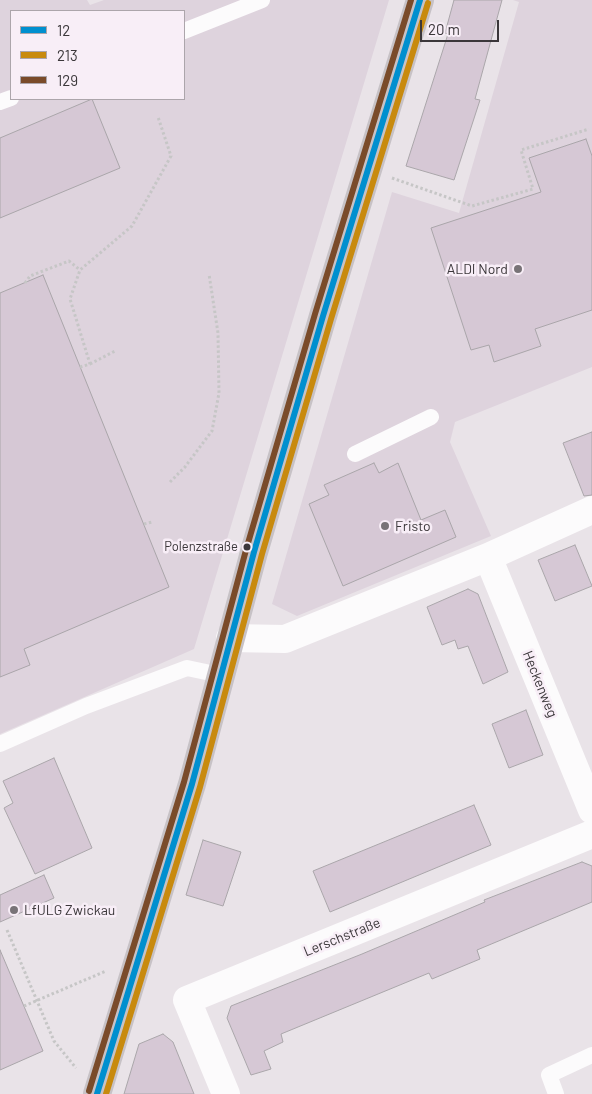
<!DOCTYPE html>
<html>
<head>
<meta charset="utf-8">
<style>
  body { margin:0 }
  #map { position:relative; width:592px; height:1094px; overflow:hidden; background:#e9e3e8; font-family:Barlow,sans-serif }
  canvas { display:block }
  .legend { position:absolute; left:10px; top:10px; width:175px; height:90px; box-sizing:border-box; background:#f8eef7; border:1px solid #aca5ab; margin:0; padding:6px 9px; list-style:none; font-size:15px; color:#3b373a }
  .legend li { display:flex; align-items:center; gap:10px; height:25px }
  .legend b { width:25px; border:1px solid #aca5ab }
  .scale { position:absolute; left:420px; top:20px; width:79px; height:22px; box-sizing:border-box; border:2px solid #3b373a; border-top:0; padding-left:6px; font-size:15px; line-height:18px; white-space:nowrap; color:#3b373a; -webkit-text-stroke:4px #f8eef7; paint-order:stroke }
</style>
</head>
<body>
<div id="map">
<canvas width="592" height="1094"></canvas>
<ul class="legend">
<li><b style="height:6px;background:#008fcf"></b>12</li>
<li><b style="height:6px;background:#c88a0e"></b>213</li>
<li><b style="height:6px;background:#7a4b2a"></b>129</li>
</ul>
<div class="scale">20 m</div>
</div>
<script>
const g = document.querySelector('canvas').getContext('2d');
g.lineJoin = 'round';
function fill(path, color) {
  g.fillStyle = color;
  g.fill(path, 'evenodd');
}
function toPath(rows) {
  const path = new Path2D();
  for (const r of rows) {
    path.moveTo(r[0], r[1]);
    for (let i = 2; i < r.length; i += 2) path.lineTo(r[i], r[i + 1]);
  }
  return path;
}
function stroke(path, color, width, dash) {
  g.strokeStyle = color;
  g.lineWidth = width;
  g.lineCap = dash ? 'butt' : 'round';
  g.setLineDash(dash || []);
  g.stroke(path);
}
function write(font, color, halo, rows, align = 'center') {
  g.font = font + ' Barlow,sans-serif';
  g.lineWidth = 5;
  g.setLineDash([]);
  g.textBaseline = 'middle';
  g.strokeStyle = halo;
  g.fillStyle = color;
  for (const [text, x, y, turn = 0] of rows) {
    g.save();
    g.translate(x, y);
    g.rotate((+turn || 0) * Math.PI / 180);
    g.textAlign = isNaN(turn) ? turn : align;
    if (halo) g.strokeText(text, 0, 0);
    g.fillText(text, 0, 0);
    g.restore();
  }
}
fill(toPath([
  [0,0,87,0,90,5,104,0,389,0,194,649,0,734],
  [11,11,184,11,184,99,11,99],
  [513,0,592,0,592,367,455,422,450,442,491,536,297,616,272,604,392,192,459,213,519,2]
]), '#ded3dd');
const building = toPath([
  [454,0,502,0,475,99,480,100,454,180,406,166,448,34,445,33,454,0],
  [92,99,120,168,0,218,0,138,92,99],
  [586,139,592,156,592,310,535,329,541,346,494,362,489,345,471,350,431,228,541,192,529,158,586,139],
  [43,275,169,587,24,649,30,665,0,677,0,293,43,275],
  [592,432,592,495,584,496,563,443,592,432],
  [374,463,379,473,398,463,421,520,445,510,456,537,343,586,309,504,329,495,324,485,374,463],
  [575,545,592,586,555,601,538,560,575,545],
  [468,589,478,594,508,672,483,684,468,646,458,649,455,640,442,645,427,607,468,589],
  [526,710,543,755,509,768,492,724,526,710],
  [54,758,92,848,35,874,4,808,13,803,3,781,54,758],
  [474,805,491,845,330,912,313,871,474,805],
  [203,840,241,852,223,906,186,895,203,840],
  [582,862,592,866,592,902,477,950,480,959,432,979,429,973,281,1034,283,1042,264,1051,271,1069,251,1075,227,1018,231,1006,362,954,485,902,484,900,582,862],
  [44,875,54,898,0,922,0,895,44,875],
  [0,950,43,1051,0,1070,0,950],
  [163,1034,173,1042,194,1094,124,1094,139,1044,163,1034]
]);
fill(building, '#d6c8d5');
stroke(building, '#aaa6aa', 1);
stroke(toPath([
  [392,178,472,206,533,189,521,150,589,129],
  [25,283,30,276,69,261,80,270],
  [90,364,115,351],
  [80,367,90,364,70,299,80,270,132,226,171,156,158,117],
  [170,482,185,467,212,431,219,393,218,333,209,274],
  [144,524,152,522],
  [7,930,54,1041,76,1068],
  [24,1006,106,971]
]), '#c6c6c6', 3, [2.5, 2.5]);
stroke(toPath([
  [184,31,262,0],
  [0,102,11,98],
  [355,454,431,417],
  [0,744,86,706,187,668,220,675],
  [556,1094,549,1075,592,1055]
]), '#fcfbfc', 16);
stroke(toPath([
  [488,557,592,810],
  [230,638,285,639,488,557,592,510],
  [226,1094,187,1000,592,834]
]), '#fcfbfc', 28);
stroke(toPath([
  [97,1094,192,784,254,552,323,316,420,0]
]), '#c7c2c6', 28);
stroke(toPath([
  [97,1094,192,784,254,552,323,316,420,0]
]), '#008fcf', 6);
stroke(toPath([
  [106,1094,200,787,262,554,331,319,428,3]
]), '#c88a0e', 6);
stroke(toPath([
  [89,1091,184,782,246,550,315,314,411,0]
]), '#7a4b2a', 6);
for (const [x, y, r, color] of [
  [518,269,5,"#787377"],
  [385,526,5,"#787377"],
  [247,547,4.5,"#3b373a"],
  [14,910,5,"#787377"]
]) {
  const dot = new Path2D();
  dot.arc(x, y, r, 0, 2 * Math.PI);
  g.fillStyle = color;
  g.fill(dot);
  stroke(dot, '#f8eef7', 2);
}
write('13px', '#3b373a', '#f8eef7', [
  ["Polenzstraße",238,547]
], 'right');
write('14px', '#3b373a', '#f8eef7', [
  ["ALDI Nord",508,269,"right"],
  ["Fristo",395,526],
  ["LfULG Zwickau",24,910]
], 'left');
write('14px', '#3b373a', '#f8eef7', [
  ["Heckenweg",540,684,68],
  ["Lerschstraße",342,937,-22]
]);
</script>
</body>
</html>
